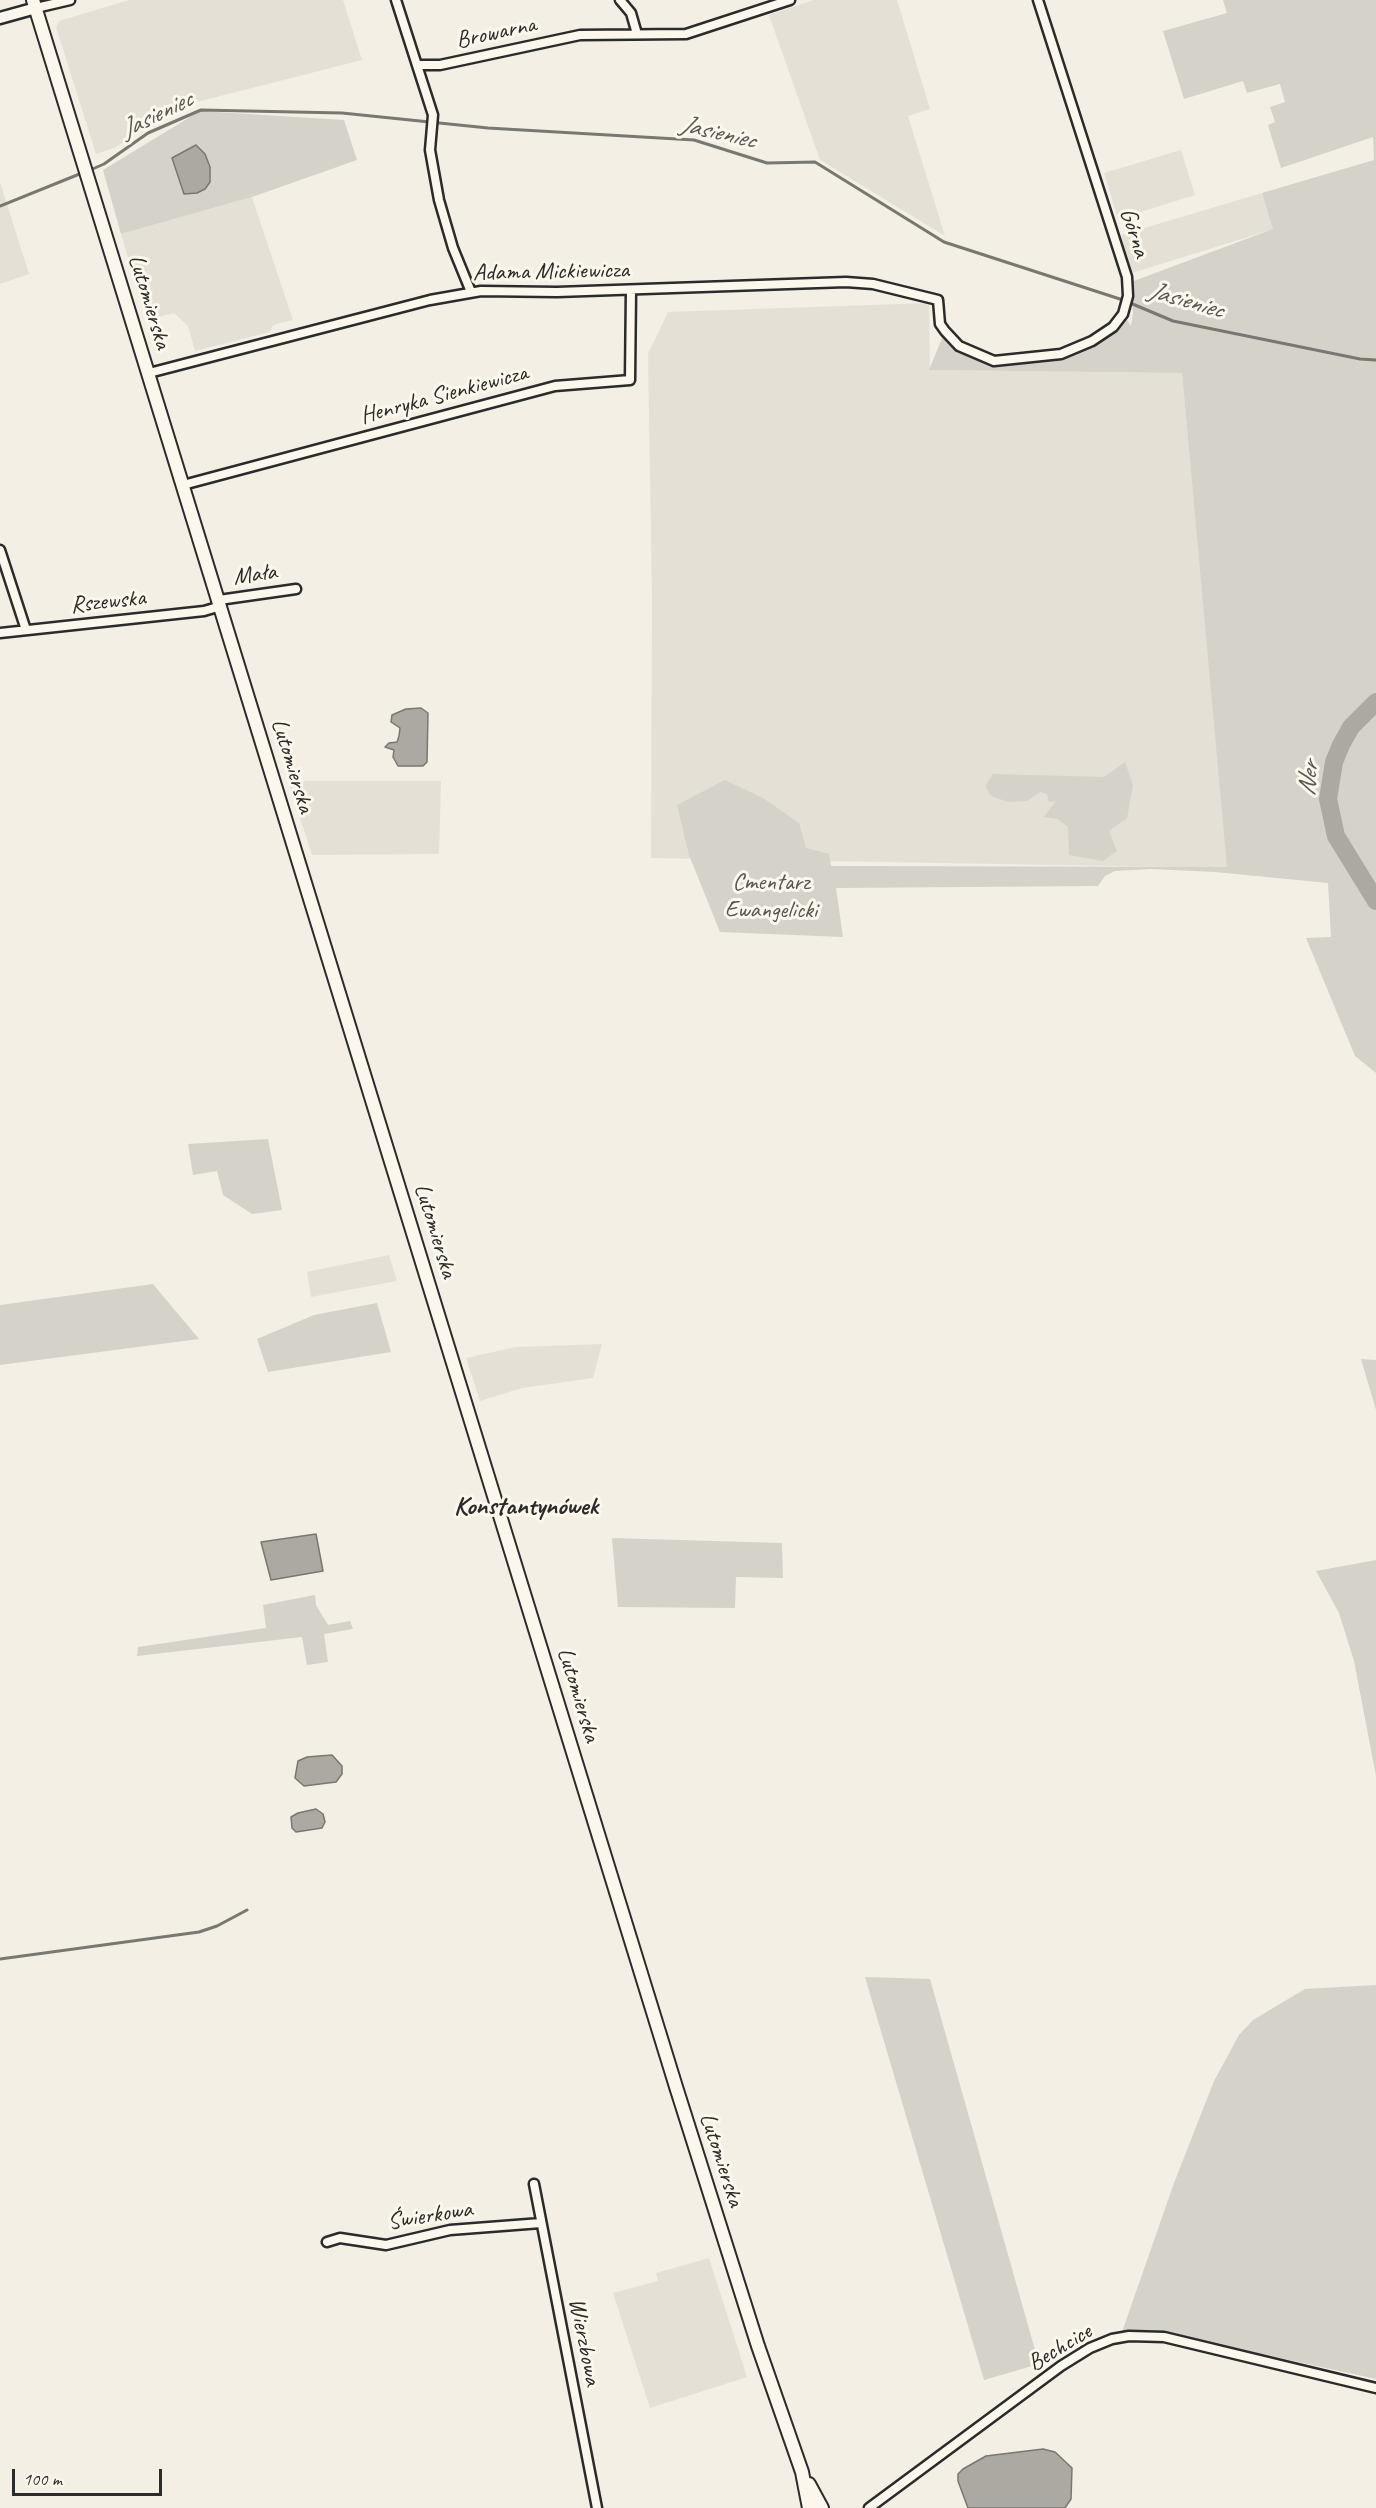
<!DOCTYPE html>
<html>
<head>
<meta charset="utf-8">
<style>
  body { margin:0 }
  #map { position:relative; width:1376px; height:2508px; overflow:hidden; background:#f3efe4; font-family:Caveat,sans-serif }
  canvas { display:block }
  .scale { position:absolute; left:12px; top:2469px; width:150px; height:27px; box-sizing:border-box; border:3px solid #2b2b2b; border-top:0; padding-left:8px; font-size:18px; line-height:21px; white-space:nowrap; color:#2b2b2b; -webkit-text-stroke:4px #fbf7ec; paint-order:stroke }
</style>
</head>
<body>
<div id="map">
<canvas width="1376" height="2508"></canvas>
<div class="scale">100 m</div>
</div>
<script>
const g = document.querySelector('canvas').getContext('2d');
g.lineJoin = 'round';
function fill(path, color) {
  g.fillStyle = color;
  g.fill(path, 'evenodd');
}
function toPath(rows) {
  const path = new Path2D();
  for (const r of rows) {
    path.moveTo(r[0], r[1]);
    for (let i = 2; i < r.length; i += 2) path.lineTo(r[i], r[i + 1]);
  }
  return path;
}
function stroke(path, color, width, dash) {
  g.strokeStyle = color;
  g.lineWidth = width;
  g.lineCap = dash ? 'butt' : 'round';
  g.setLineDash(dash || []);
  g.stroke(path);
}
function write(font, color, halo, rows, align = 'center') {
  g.font = font + ' Caveat,sans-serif';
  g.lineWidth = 6;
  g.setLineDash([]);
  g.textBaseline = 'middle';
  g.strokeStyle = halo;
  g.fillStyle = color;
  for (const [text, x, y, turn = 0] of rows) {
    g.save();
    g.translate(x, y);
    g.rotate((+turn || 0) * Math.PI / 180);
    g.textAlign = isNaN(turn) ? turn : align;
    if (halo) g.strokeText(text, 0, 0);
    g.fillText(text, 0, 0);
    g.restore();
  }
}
fill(toPath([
  [129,0,343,0,362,60,189,104,114,148,96,154,56,27,59,21],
  [813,0,897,0,930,109,908,116,945,236,820,160,769,15],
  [1181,150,1195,195,1118,219,1104,173],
  [0,182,29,274,0,284],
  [1262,193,1274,229,1132,273,1121,235],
  [252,197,293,320,273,325,270,332,195,351,188,326,174,313,147,320,121,234],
  [929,303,930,370,1182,373,1228,868,651,858,652,596,648,354,668,312],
  [288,781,441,781,439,854,312,855],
  [389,1255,397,1281,311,1297,307,1272],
  [602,1344,593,1378,522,1388,480,1401,466,1358,516,1347],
  [709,2258,747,2377,650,2408,613,2293,658,2281,656,2273]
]), '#e4e0d6');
fill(toPath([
  [1223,0,1376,0,1376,1073,1355,1056,1306,938,1331,937,1328,883,1215,872,1151,869,1115,871,1105,876,1098,886,836,888,843,937,720,932,689,855,677,805,725,780,763,798,799,823,806,848,829,854,831,866,1227,867,1182,373,929,370,945,331,959,346,994,361,1061,354,1092,341,1123,314,1131,326,1133,313,1131,282,1273,229,1262,193,1374,160,1373,137,1281,168,1268,125,1275,122,1270,107,1285,102,1280,84,1247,93,1243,81,1184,99,1163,31,1227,13],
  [200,111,344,120,357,160,252,197,121,234,103,170],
  [1125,762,1133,785,1127,818,1109,831,1117,851,1103,861,1069,855,1068,827,1058,819,1044,817,1056,801,1049,802,1047,794,1040,792,1027,801,1008,802,991,796,985,786,993,774,1104,777],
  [268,1139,282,1210,252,1214,223,1195,217,1171,193,1175,188,1144],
  [153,1284,199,1339,0,1365,0,1305],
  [377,1303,391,1352,268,1372,257,1339,314,1315],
  [1361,1359,1376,1360,1376,1410],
  [612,1538,782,1543,783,1578,736,1577,735,1608,618,1607],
  [1376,1560,1376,1776,1354,1661,1339,1613,1316,1571],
  [315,1595,316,1605,328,1625,350,1621,353,1629,324,1634,328,1662,307,1665,302,1637,137,1656,138,1647,266,1628,263,1605],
  [865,1977,930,1979,1039,2364,984,2380],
  [1376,1985,1376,2379,1166,2333,1122,2332,1174,2183,1214,2081,1239,2035,1253,2020,1305,1989]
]), '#d5d2c9');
const water = toPath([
  [196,145,205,154,210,167,210,182,205,189,197,193,184,194,172,158,196,145],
  [421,708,428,713,427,762,423,766,398,766,393,757,394,750,385,747,389,743,397,742,399,736,400,728,391,722,392,715,406,709,421,708],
  [316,1534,323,1571,271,1580,261,1542,316,1534],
  [332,1755,342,1766,342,1774,336,1782,304,1786,295,1778,298,1761,307,1757,332,1755],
  [316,1809,323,1814,325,1822,322,1828,296,1832,292,1828,291,1817,298,1813,316,1809],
  [1043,2449,1055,2452,1072,2468,1071,2499,1065,2508,968,2508,958,2481,958,2474,963,2469,986,2456,1043,2449]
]);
fill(water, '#aca9a2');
stroke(water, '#787772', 1.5);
stroke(toPath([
  [88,171,104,164,148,133,201,110,342,113,488,128,694,140,767,163,815,162,944,242,1123,300,1173,321,1360,359,1376,360],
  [0,206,82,173],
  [0,1959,199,1932,217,1926,247,1910]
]), '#787772', 3);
stroke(toPath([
  [1376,702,1351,727,1341,745,1334,762,1328,799,1336,836,1376,901]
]), '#aca9a2', 18);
const minor = toPath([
  [396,0,433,115,430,150,439,200,453,248,471,292],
  [620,0,631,13,637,34],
  [36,8,70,0],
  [419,65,440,65,580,35,686,34,790,0],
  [149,373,430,300,481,291,557,292,846,282,873,284,938,300,940,324,945,331,959,346,994,361,1061,354,1092,341,1113,327,1123,314,1128,296,1127,277,1038,0],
  [183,485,555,386,630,380,631,290],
  [0,550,26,630],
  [219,600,296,589],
  [0,633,204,611,221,606],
  [534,2184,597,2508],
  [327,2242,340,2238,386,2245,450,2230,541,2223],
  [869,2508,1061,2366,1090,2348,1112,2339,1129,2336,1164,2337,1376,2388]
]);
const tertiary = toPath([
  [0,18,36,8]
]);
const secondary = toPath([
  [33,0,677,2090,758,2346,802,2472,809,2508],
  [809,2484,822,2508]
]);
stroke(minor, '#2b2b2b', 13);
stroke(tertiary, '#2b2b2b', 15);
stroke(secondary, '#2b2b2b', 16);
stroke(minor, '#fbf7ec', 8);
stroke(tertiary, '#fbf7ec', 10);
stroke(secondary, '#fbf7ec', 12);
write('24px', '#2b2b2b', '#fbf7ec', [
  ["Browarna",496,33,-12],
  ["Górna",1134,233,72],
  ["Adama Mickiewicza",551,272,-1],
  ["Lutomierska",149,302,73],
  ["Henryka Sienkiewicza",444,395,-15],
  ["Mała",255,575,-8],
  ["Rszewska",108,602,-6],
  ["Lutomierska",292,766,73],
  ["Lutomierska",435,1231,73],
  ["Lutomierska",578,1695,73],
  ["Lutomierska",721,2160,72],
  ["Świerkowa",430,2216,-9],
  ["Wierzbowa",584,2342,79],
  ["Bechcice",1060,2348,-31]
]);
write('24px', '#565552', '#fbf7ec', [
  ["Cmentarz",771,883],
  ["Ewangelicki",771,911]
]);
write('italic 26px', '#585755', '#fbf7ec', [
  ["Jasieniec",157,115,-26],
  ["Jasieniec",718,133,13],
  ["Jasieniec",1186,301,16],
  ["Ner",1309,779,-82]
]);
write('bold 26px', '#2b2b2b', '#fbf7ec', [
  ["Konstantynówek",526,1507]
]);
</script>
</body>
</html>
